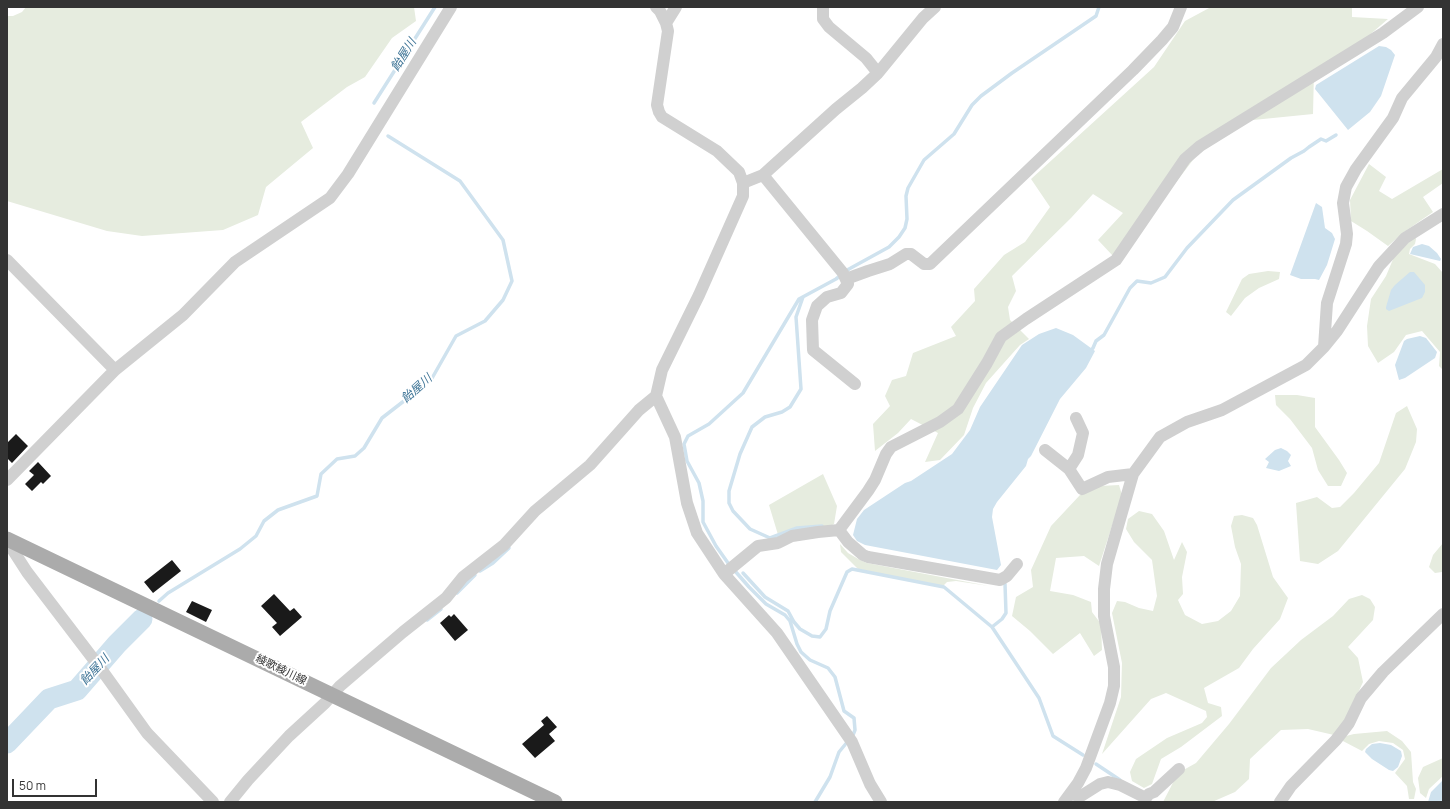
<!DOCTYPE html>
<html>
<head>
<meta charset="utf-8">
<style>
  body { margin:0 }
  #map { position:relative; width:1450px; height:809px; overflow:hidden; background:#fff; font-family:Manrope,sans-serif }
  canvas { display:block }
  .frame { position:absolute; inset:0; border:8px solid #333; pointer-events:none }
  .scale { position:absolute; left:12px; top:779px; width:85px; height:18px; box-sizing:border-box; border:2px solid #333; border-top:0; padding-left:5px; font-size:12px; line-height:14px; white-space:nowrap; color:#333; -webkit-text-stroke:3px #fff; paint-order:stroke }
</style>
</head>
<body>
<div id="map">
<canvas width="1450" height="809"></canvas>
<div class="frame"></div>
<div class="scale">50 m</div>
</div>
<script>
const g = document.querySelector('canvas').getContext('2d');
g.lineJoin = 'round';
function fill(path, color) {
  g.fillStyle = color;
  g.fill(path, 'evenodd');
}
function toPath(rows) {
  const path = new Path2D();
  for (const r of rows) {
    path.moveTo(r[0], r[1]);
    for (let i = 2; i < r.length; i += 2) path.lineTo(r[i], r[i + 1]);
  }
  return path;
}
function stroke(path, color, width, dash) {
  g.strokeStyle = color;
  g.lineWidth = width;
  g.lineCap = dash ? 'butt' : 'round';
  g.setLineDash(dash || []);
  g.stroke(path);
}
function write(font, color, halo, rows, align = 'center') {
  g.font = font + ' Manrope,"Noto Sans JP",sans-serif';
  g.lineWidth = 4;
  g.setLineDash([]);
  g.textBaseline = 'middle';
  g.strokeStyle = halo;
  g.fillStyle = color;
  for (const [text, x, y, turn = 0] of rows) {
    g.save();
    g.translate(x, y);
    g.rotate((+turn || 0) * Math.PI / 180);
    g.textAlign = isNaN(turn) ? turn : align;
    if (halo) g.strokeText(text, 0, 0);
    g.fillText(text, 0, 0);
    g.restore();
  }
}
fill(toPath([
  [26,7,414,7,416,21,392,38,365,77,347,87,301,122,313,148,266,187,258,215,223,230,142,236,107,231,7,201,7,16,13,16,22,12],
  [1211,7,1352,7,1352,17,1388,19,1366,38,1314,72,1313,114,1243,121,1196,156,1148,219,1113,256,1098,240,1123,213,1093,194,1071,218,1012,276,1016,291,1008,307,1010,320,1029,339,1020,345,986,383,973,408,964,435,940,460,925,462,938,433,911,419,898,433,875,451,873,424,890,406,885,396,892,380,906,376,913,353,956,336,951,327,975,301,974,289,1004,255,1025,242,1050,207,1031,179,1154,67,1185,21],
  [1369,164,1386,177,1379,191,1392,199,1443,169,1443,183,1423,197,1433,212,1404,232,1388,246,1367,231,1351,221,1350,200],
  [1415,236,1416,239,1415,244,1410,249,1409,254,1435,264,1443,273,1443,370,1439,366,1440,352,1422,331,1406,335,1394,352,1378,363,1368,346,1367,326,1371,299,1386,276,1394,257],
  [1268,271,1280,272,1279,279,1259,288,1245,298,1231,316,1226,312,1242,279,1249,274],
  [1275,395,1297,395,1315,398,1315,427,1339,460,1347,473,1341,486,1328,486,1318,470,1312,448,1290,419,1276,405],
  [1407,406,1417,429,1416,442,1405,469,1338,551,1318,564,1300,561,1296,503,1317,497,1332,508,1340,507,1354,493,1379,463,1396,413],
  [823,474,837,506,834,524,826,528,796,529,779,538,769,505],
  [1119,485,1122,495,1099,566,1084,556,1056,558,1050,591,1073,595,1091,602,1092,612,1101,624,1102,650,1094,656,1080,633,1053,654,1030,631,1012,616,1016,597,1033,587,1031,570,1051,526,1080,495,1100,486],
  [1139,511,1152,514,1164,531,1174,560,1182,542,1187,552,1182,577,1183,594,1178,600,1185,615,1202,624,1218,621,1231,611,1240,596,1241,564,1235,547,1231,526,1234,516,1242,515,1253,518,1257,525,1273,577,1288,598,1280,619,1253,649,1239,668,1204,688,1208,703,1221,707,1222,716,1181,747,1161,759,1152,784,1144,788,1132,781,1130,772,1136,759,1167,738,1202,723,1207,717,1206,711,1166,693,1151,699,1102,754,1121,697,1122,663,1112,613,1117,601,1125,602,1139,608,1153,611,1157,596,1152,560,1134,542,1126,529,1128,519],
  [1443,543,1443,568,1442,572,1435,573,1429,567,1433,555],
  [840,544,848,553,860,560,867,563,989,586,956,581,947,582,943,586,858,569,841,552],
  [1362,595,1370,599,1375,607,1373,620,1348,647,1358,658,1363,682,1346,719,1334,735,1308,729,1281,730,1250,759,1249,779,1235,792,1212,802,1163,802,1178,773,1196,763,1229,724,1271,668,1301,640,1333,616,1349,599],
  [1387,731,1402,741,1411,752,1413,782,1416,789,1414,799,1409,799,1407,786,1395,773,1405,759,1403,750,1393,743,1379,741,1369,744,1362,751,1341,740,1342,737,1354,734],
  [1443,758,1443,776,1429,789,1426,798,1420,793,1418,778,1423,767]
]), '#e6ecdf');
fill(toPath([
  [1379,46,1386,47,1391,50,1395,55,1381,96,1370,112,1348,130,1315,89,1316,85],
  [1316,203,1322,207,1325,228,1332,233,1335,239,1327,265,1319,280,1315,279,1301,279,1290,275],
  [1422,244,1429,246,1437,253,1441,259,1440,261,1410,254,1413,247],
  [1410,272,1414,272,1425,285,1425,292,1422,298,1389,311,1386,309,1386,307,1391,290,1395,285],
  [1056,328,1073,335,1095,351,1086,368,1060,399,1031,456,1028,459,1026,466,997,502,993,509,992,517,1001,565,997,570,865,545,857,541,853,535,857,519,864,510,905,483,911,481,952,454,970,430,980,407,1022,345,1039,334],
  [1420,336,1426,338,1437,352,1435,358,1405,378,1399,380,1395,365,1404,341,1407,339],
  [1281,448,1287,451,1291,455,1288,461,1291,466,1279,471,1266,468,1269,462,1265,459,1275,450],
  [1380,743,1391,745,1401,751,1402,756,1398,767,1393,771,1389,770,1372,759,1365,752,1366,749,1372,744],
  [1443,780,1443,802,1428,802,1431,792]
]), '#cfe2ee');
stroke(toPath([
  [374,103,435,7],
  [803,297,796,317,801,389,790,407,782,412,765,417,752,427,740,454,729,491,729,503,733,511,750,529,770,538,797,528,822,526],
  [1089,352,1093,348,1096,341,1104,335,1130,288,1137,281,1151,283,1165,277,1187,248,1233,200,1291,158,1304,151,1309,147,1321,139,1326,141,1336,135],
  [480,571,493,563,509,548],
  [743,573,765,597,788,611,794,622,800,629,812,636,820,637,826,629,830,611,847,572,852,569,944,587,992,627,1039,698,1053,736,1083,755],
  [457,593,475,575],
  [159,601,168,593,240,549,256,536,264,521,278,510,317,496,321,474,337,459,355,456,364,448,382,418,431,380,456,336,485,321,503,300,512,281,503,240,460,181,388,136],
  [427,620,441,609],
  [992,627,1002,619,1006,613,1005,584],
  [1096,764,1120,780],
  [815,802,830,777,839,752,853,735,855,730,854,718,844,711,835,677,828,668,810,660,801,652,797,644,790,621,785,615,766,604,749,587,728,563,716,546,703,522,703,501,699,483,687,461,684,444,688,436,709,424,743,393,799,299,836,279,849,269,889,247,899,237,905,228,907,219,906,196,908,188,924,160,954,134,972,105,981,96,1012,73,1096,16,1099,7]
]), '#cfe2ee', 3.5);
stroke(toPath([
  [7,743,49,699,77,690,117,644,142,619]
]), '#cfe2ee', 21);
fill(toPath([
  [16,434,28,446,12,463,7,458,7,443],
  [38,462,51,476,43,484,41,482,32,491,25,484,34,475,29,471],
  [172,560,181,571,153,593,144,582],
  [274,594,290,611,294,608,302,617,280,636,272,627,277,623,261,606],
  [192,601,212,610,206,622,186,612],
  [454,614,468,630,455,641,440,623,449,615,451,617],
  [547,716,557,727,549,734,555,741,535,758,522,744,544,725,541,721]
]), '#1a1a1a');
stroke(toPath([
  [656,7,660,11,666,23,668,31,657,105,659,112,662,117,717,151,739,172,743,183,743,196,699,295,662,370,656,396,675,437,687,503,697,533,724,574,777,633,852,742,870,784,881,802],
  [823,7,823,19,829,27,866,58,878,73],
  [666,23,676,7],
  [763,175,843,273,848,284,841,293,827,297,817,306,812,320,813,350,855,384],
  [743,183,763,175,836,109,862,88,878,73,923,18,935,7],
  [7,260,115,370],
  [846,279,868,271,890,264,906,254,911,254,924,264,930,264,1133,70,1162,40,1173,27,1181,7],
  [1324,347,1327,303,1346,244,1347,234,1343,203,1346,187,1356,169,1393,118,1402,98,1436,57,1443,44],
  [1045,450,1069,469,1082,489,1108,477,1133,474],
  [1069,469,1078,455,1083,433,1076,418],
  [7,480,115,370,183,315,235,262,330,198,348,174,451,7],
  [839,530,848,542,863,555,868,557,1000,580,1007,576,1017,564],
  [7,541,27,572,101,669,147,733,213,802],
  [724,574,758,546,778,543,792,536,818,532,839,530,868,491,875,480,886,454,891,447,940,422,958,409,987,363,1001,337,1026,319,1116,260,1185,159,1200,146,1383,33,1418,7],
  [1070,794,1081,796,1100,784,1108,782,1120,785,1146,798,1149,794,1154,792,1179,769],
  [230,802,248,780,289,736,325,703,340,686,403,632,446,598,463,577,504,545,535,511,590,465,639,410,656,396],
  [1064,802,1078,783,1086,768,1110,703,1114,686,1114,667,1104,616,1104,589,1107,564,1133,474,1160,437,1187,422,1222,410,1306,365,1324,347,1337,331,1379,266,1405,238,1443,214],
  [1280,802,1291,786,1336,740,1349,723,1361,698,1383,672,1443,614]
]), '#d0d0d0', 12);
stroke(toPath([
  [7,539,555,802]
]), '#ababab', 15);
write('11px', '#333', '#fff', [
  ["綾歌綾川線",281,670,26]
]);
write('italic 12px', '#3f7597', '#fff', [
  ["飴屋川",404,55,-58],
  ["飴屋川",417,389,-42],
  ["飴屋川",95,670,-47]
]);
</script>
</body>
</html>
